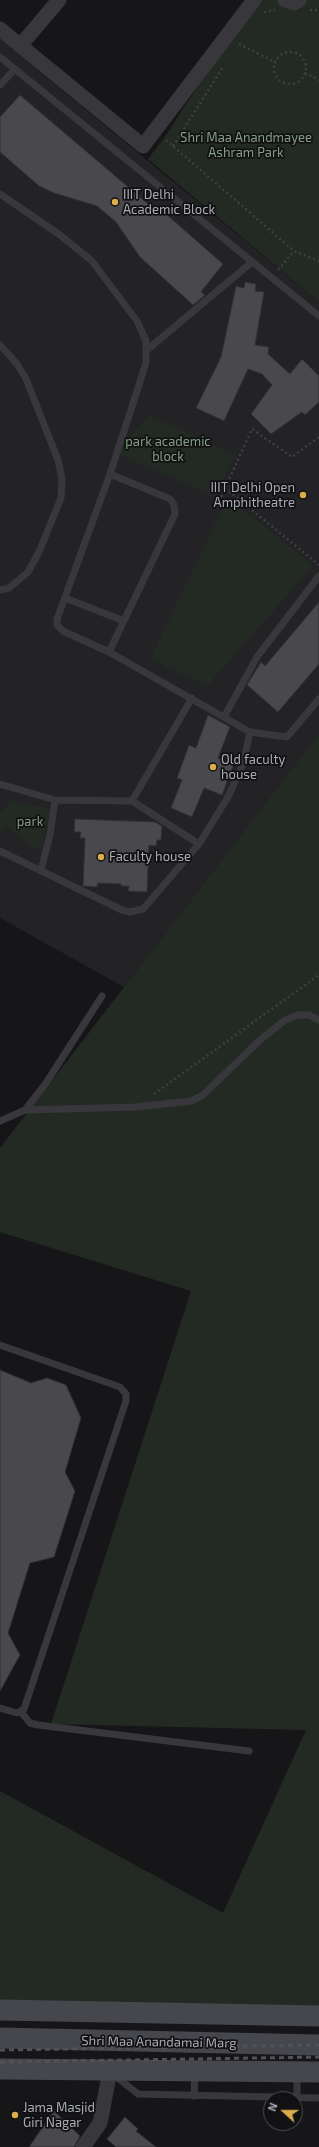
<!DOCTYPE html>
<html>
<head>
<meta charset="utf-8">
<style>
  body { margin:0 }
  #map { position:relative; width:319px; height:2147px; overflow:hidden; background:#161618; font-family:"Exo 2",sans-serif }
  canvas { display:block }
  .north { position:absolute; left:263px; top:2091px; width:40px; height:40px; box-sizing:border-box; background:#111113; border:1px solid #4e4f54; border-radius:50%; rotate:291deg; font-size:11px; font-weight:700; line-height:16px; text-align:center; color:#aaadb6 }
  .north::after { content:''; display:block; margin:auto; width:14px; height:18px; background:#dcae4a; clip-path:polygon(50% 0,100% 100%,50% 72%,0 100%) }
</style>
</head>
<body>
<div id="map">
<canvas width="319" height="2147"></canvas>
<div class="north">N</div>
</div>
<script>
const g = document.querySelector('canvas').getContext('2d');
g.lineJoin = 'round';
function fill(path, color) {
  g.fillStyle = color;
  g.fill(path, 'evenodd');
}
function toPath(rows) {
  const path = new Path2D();
  for (const r of rows) {
    if (r.length === 3) {
      path.moveTo(r[0] + r[2], r[1]);
      path.arc(r[0], r[1], r[2], 0, 2 * Math.PI);
      continue;
    }
    path.moveTo(r[0], r[1]);
    for (let i = 2; i < r.length; i += 2) path.lineTo(r[i], r[i + 1]);
  }
  return path;
}
function stroke(path, color, width, dash) {
  g.strokeStyle = color;
  g.lineWidth = width;
  g.lineCap = dash ? 'butt' : 'round';
  g.setLineDash(dash || []);
  g.stroke(path);
}
function write(font, color, halo, rows, align = 'center') {
  g.font = font + ' "Exo 2",sans-serif';
  g.lineWidth = 3.5;
  g.setLineDash([]);
  g.textBaseline = 'middle';
  g.strokeStyle = halo;
  g.fillStyle = color;
  for (const [text, x, y, turn = 0] of rows) {
    g.save();
    g.translate(x, y);
    g.rotate((+turn || 0) * Math.PI / 180);
    g.textAlign = isNaN(turn) ? turn : align;
    if (halo) g.strokeText(text, 0, 0);
    g.fillText(text, 0, 0);
    g.restore();
  }
}
fill(toPath([
  [0,39,319,302,319,735,124,987,0,918]
]), '#232225');
fill(toPath([
  [254,0,319,0,319,302,148,159,164,138],
  [149,415,235,454,216,497,120,455,125,444],
  [228,497,313,566,207,686,150,659],
  [319,734,319,2006,0,2002,0,1791,223,1913,306,1730,51,1724,191,1291,0,1232,0,1148],
  [11,801,51,808,41,852,5,826,0,831,0,812]
]), '#232a24');
const building = toPath([
  [20,95,154,209,157,206,223,264,201,292,205,295,193,305,140,257,116,222,97,206,54,193,39,186,0,152,0,117,20,95],
  [245,282,256,284,255,291,264,292,255,345,269,347,268,354,290,374,302,359,319,376,319,402,305,415,302,412,271,434,251,414,272,385,262,374,248,369,224,421,196,408,221,357,236,286,244,288,245,282],
  [319,602,319,664,278,712,247,685,261,662,265,666,319,602],
  [208,715,230,727,218,758,234,764,222,795,204,788,192,817,171,808,182,780,177,778,189,745,196,748,208,715],
  [75,819,155,822,162,826,161,840,157,840,156,846,149,845,147,892,128,891,129,886,121,886,121,884,98,883,97,887,83,886,85,838,80,838,81,832,74,832,75,819],
  [0,1370,31,1383,47,1378,66,1385,81,1418,65,1472,75,1491,54,1557,30,1563,8,1633,20,1655,0,1691,0,1370],
  [54,2111,80,2136,74,2147,29,2147,54,2111],
  [125,2117,138,2129,136,2131,156,2147,116,2147,107,2139,125,2117]
]);
fill(building, '#49494d');
stroke(building, '#313134', 1);
stroke(toPath([
  [310,10,319,10],
  [264,12,275,10],
  [239,44,275,62],
  [290,68,16],
  [305,73,319,80],
  [166,140,294,251,319,261],
  [173,146,223,67],
  [278,270,294,251],
  [225,488,319,565],
  [217,506,252,429,292,457,319,437],
  [154,1094,319,975]
]), '#3e3f43', 2.5, [2, 3]);
stroke(toPath([
  [0,57,319,316],
  [0,85,15,69],
  [0,194,60,235,92,261,137,321,146,341,146,362,139,385,110,474,57,619,57,625,63,631,109,652,250,732],
  [0,345,17,364,26,379,58,460,62,479,61,498,39,552,28,572,9,588,0,590],
  [147,350,252,262],
  [65,598,124,621],
  [109,652,175,514,174,505,170,499,110,474],
  [224,717,257,657,319,576],
  [0,784,55,800,132,801,192,698],
  [132,801,199,844],
  [0,851,122,910,130,912,143,909,199,844,228,797,243,764,250,732,287,737,319,699],
  [41,870,50,835,55,800],
  [25,1110,46,1083,102,996],
  [0,1121,25,1110,136,1107,191,1101,203,1095,260,1040,285,1020,298,1015,309,1015,319,1020],
  [0,1345,120,1387,126,1394,126,1401,24,1709,17,1713,0,1708],
  [21,1712,30,1723,38,1725,249,1751],
  [114,2075,138,2094,319,2098],
  [194,2096,195,2072],
  [297,2098,297,2074]
]), '#38383c', 7);
stroke(toPath([
  [285,0,294,3,299,0],
  [0,29,143,146,254,0],
  [20,46,59,0],
  [83,2147,100,2123,110,2071]
]), '#38383c', 15);
stroke(toPath([
  [0,2010,319,2016],
  [0,2038,319,2045],
  [0,2069,319,2072]
]), '#46474c', 21);
stroke(toPath([
  [0,2050,319,2045],
  [0,2062,319,2057]
]), '#515257', 3, [5, 4]);
for (const [x, y, r, color] of [
  [115,202,4,"#dcae4a"],
  [303,495,4,"#dcae4a"],
  [213,767,4,"#dcae4a"],
  [101,857,4,"#dcae4a"],
  [15,2115,4,"#dcae4a"]
]) {
  const dot = new Path2D();
  dot.arc(x, y, r, 0, 2 * Math.PI);
  g.fillStyle = color;
  g.fill(dot);
  stroke(dot, '#111113', 1.5);
}
write('13px', '#839f86', '#111113', [
  ["Shri Maa Anandmayee",246,138],
  ["Ashram Park",246,153],
  ["park academic",168,442],
  ["block",168,457],
  ["park",30,822]
]);
write('13px', '#aaadb6', '#111113', [
  ["IIIT Delhi",123,195],
  ["Academic Block",123,210],
  ["IIIT Delhi Open",295,488,"right"],
  ["Amphitheatre",295,503,"right"],
  ["Old faculty",221,760],
  ["house",221,775],
  ["Faculty house",109,857],
  ["Jama Masjid",23,2108],
  ["Giri Nagar",23,2123]
], 'left');
write('13px', '#aaadb6', '#111113', [
  ["Shri Maa Anandamai Marg",159,2042,1]
]);
</script>
</body>
</html>
